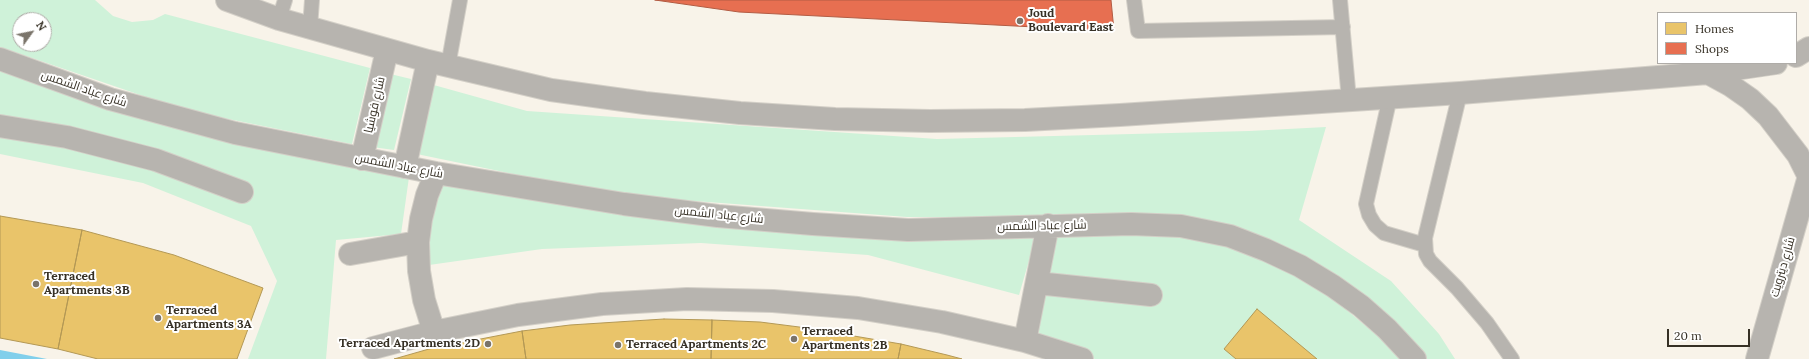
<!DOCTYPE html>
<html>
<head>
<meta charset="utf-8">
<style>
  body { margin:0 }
  #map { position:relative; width:1809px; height:359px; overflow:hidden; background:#f8f3e9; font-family:Lora,serif }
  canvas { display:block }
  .legend { position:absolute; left:1657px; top:12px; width:140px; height:52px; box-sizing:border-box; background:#fff; border:1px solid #afaca8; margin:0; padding:5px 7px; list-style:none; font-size:12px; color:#363025 }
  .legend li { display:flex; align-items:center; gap:8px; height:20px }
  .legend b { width:20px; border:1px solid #afaca8 }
  .north { position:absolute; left:12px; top:12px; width:40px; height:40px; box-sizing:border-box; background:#fff; border:1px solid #afaca8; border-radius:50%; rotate:57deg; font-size:11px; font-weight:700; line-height:16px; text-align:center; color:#363025 }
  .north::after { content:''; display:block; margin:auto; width:14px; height:18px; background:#7a746a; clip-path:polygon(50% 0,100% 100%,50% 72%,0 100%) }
  .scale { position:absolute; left:1667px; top:329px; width:83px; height:18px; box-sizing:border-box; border:2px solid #363025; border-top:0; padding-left:5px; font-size:12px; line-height:14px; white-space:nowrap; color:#363025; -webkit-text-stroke:3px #fff; paint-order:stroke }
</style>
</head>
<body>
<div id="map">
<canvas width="1809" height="359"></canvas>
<ul class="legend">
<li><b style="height:11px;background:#e9c46a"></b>Homes</li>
<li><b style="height:11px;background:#e76f51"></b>Shops</li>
</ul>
<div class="north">N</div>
<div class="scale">20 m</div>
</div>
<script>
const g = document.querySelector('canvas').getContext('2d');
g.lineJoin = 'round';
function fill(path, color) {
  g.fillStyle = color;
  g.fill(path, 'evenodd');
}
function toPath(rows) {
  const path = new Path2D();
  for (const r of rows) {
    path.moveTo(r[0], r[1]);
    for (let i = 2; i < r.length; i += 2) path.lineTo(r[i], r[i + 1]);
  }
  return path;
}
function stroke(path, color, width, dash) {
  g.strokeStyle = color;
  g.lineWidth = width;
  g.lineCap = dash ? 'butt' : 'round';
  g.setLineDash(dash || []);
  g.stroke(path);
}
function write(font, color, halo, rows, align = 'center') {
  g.font = font + ' Lora,Cairo,serif';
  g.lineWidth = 4;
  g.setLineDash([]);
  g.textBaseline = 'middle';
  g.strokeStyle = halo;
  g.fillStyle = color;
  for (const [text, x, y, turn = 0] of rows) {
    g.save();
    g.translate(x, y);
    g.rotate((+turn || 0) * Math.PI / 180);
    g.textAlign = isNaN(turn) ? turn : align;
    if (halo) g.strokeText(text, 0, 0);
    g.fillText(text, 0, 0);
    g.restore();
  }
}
fill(toPath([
  [0,0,95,0,113,16,132,22,153,20,165,14,370,68,352,144,184,110,0,47],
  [20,20,44,20,44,44,20,44],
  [0,64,410,170,401,234,336,240,326,359,248,359,277,281,251,226,143,183,0,154],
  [382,72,411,79,394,150,365,146],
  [423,82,527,111,937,139,1249,131,1326,127,1299,220,1391,281,1439,334,1455,359,1420,359,1248,231,1048,217,907,217,615,195,407,152],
  [426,173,613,211,1037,233,1019,295,868,255,701,243,542,249,422,266],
  [1055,233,1167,233,1242,247,1324,291,1392,348,1400,359,1095,359,1026,332]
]), '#cff2d9');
fill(toPath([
  [0,350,47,359,0,359]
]), '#81cfeb');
const homes = toPath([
  [0,216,82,230,58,349,0,338,0,216],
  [82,230,174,255,263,288,237,359,98,359,58,349,82,230],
  [1257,309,1317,359,1236,359,1224,349,1257,309],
  [664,319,712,320,711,359,526,359,522,331,570,325,664,319],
  [712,320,760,322,807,328,901,344,898,359,711,359,712,320],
  [522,331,526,359,394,359,429,349,522,331],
  [901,344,947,355,962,359,898,359,901,344]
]);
fill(homes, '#e9c46a');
stroke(homes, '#b39855', 1);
const shops = toPath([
  [655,0,1111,0,1114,31,739,12,655,0]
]);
fill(shops, '#e76f51');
stroke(shops, '#b25c44', 1);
const service = toPath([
  [1134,0,1138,31,1343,27],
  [1340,0,1349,100],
  [279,19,285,0],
  [310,28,312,0],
  [448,66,460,0],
  [1460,93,1425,238,1426,254,1430,261,1457,288,1487,323,1512,359],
  [1390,97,1366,204,1369,215,1375,225,1384,233,1425,245]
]);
const minor = toPath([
  [227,0,279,19,428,61,551,90,645,103,740,113,835,119,930,121,1025,120,1120,115,1460,93,1708,73,1776,63],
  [1796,56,1809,48],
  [0,59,110,99,235,133,436,173,624,204,718,216,813,224,908,230,1131,224,1181,226,1230,236,1266,250,1300,266,1333,286,1361,306,1387,329,1415,359],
  [1708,73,1730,85,1750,99,1768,116,1798,155,1809,177],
  [0,126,67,137,156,160,242,192],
  [362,159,387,50],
  [405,167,428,61],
  [350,254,418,242],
  [1037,283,1151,295],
  [434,332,424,300,419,271,418,242,421,219,427,195,436,173],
  [1025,341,1048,225],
  [373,348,434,332,518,315,602,304,687,299,773,301,858,308,942,322,1025,341,1082,359]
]);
const tertiary = toPath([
  [1757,359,1809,176]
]);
stroke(service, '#d3cfc7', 16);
stroke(minor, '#d3cfc7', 24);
stroke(tertiary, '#d3cfc7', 24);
stroke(service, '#b7b4af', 14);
stroke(minor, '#b7b4af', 22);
stroke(tertiary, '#b7b4af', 22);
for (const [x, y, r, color] of [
  [1020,21,4,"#7a746a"],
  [36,284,4,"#7a746a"],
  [158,318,4,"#7a746a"],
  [794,339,4,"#7a746a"],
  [488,344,4,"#7a746a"],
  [618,345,4,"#7a746a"]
]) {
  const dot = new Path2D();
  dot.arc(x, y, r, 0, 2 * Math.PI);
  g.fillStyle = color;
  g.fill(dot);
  stroke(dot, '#fff', 1.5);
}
write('bold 12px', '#363025', '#fff', [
  ["Joud",1028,14],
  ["Boulevard East",1028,28],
  ["Terraced",44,277],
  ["Apartments 3B",44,291],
  ["Terraced",166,311],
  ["Apartments 3A",166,325],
  ["Terraced",802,332],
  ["Apartments 2B",802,346],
  ["Terraced Apartments 2D",480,344,"right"],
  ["Terraced Apartments 2C",626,345]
], 'left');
write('12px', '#363025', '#fff', [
  ["شارع عباد الشمس",84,89,19],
  ["شارع فوشيا",375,105,-77],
  ["شارع عباد الشمس",399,166,11],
  ["شارع عباد الشمس",719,215,6],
  ["شارع عباد الشمس",1042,226,-1],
  ["شارع ديترويت",1783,267,-74]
]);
</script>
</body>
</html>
